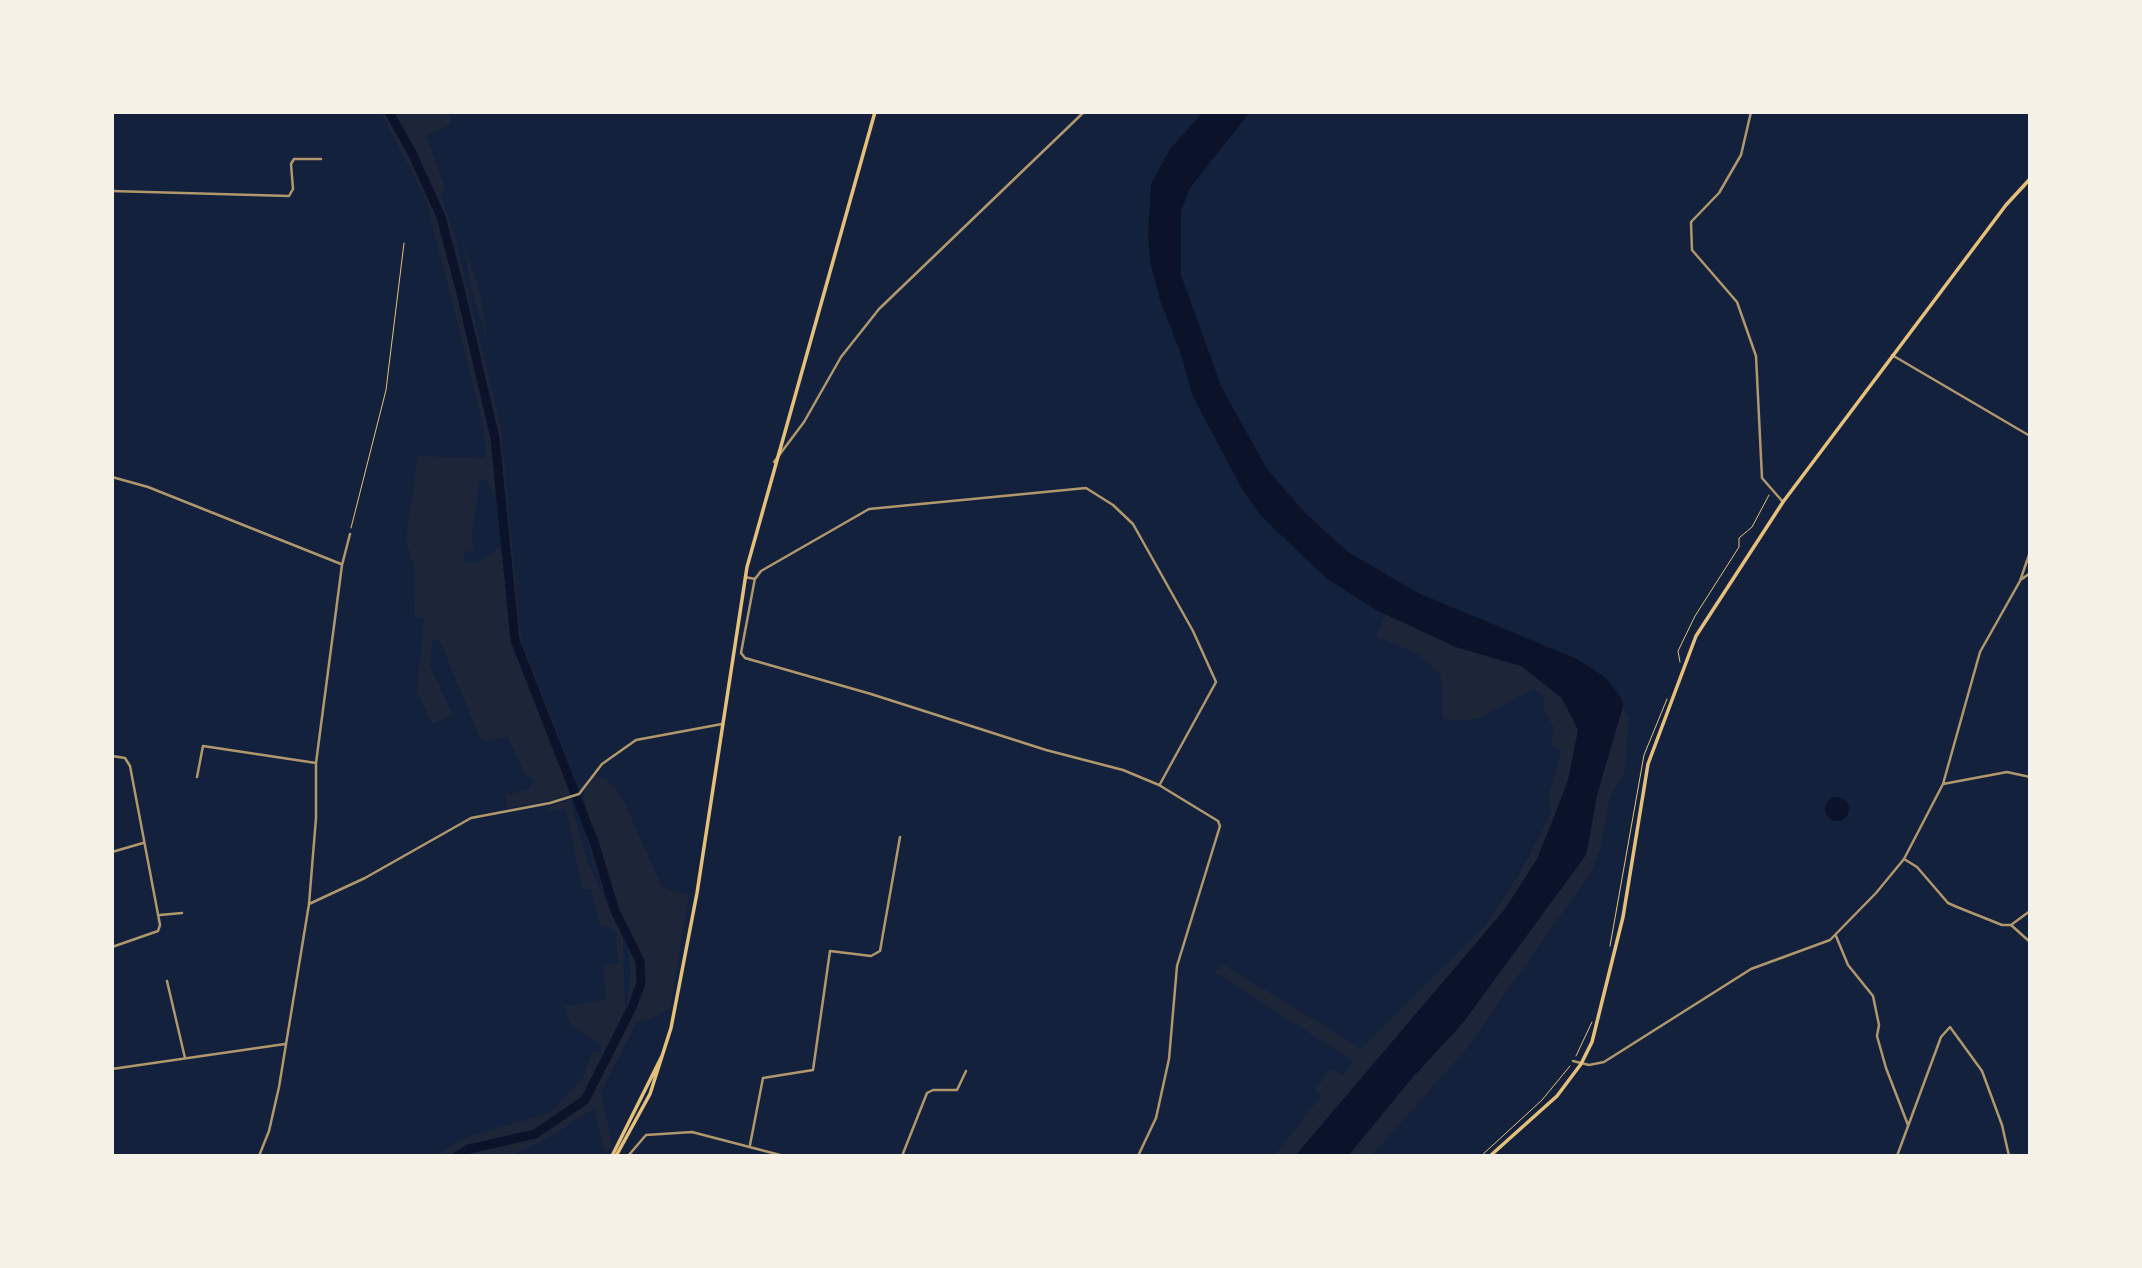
<!DOCTYPE html>
<html>
<head>
<meta charset="utf-8">
<style>
  body { margin:0 }
  #map { position:relative; width:2142px; height:1268px; overflow:hidden; background:#14213d; font-family:Signika,sans-serif }
  canvas { display:block }
  .frame { position:absolute; inset:0; border:114px solid #f6f1e7; pointer-events:none }
</style>
</head>
<body>
<div id="map">
<canvas width="2142" height="1268"></canvas>
<div class="frame"></div>
</div>
<script>
const g = document.querySelector('canvas').getContext('2d');
g.lineJoin = 'round';
function fill(path, color) {
  g.fillStyle = color;
  g.fill(path, 'evenodd');
}
function toPath(rows) {
  const path = new Path2D();
  for (const r of rows) {
    if (r.length === 3) {
      path.moveTo(r[0] + r[2], r[1]);
      path.arc(r[0], r[1], r[2], 0, 2 * Math.PI);
      continue;
    }
    path.moveTo(r[0], r[1]);
    for (let i = 2; i < r.length; i += 2) path.lineTo(r[i], r[i + 1]);
  }
  return path;
}
function stroke(path, color, width, dash) {
  g.strokeStyle = color;
  g.lineWidth = width;
  g.lineCap = dash ? 'butt' : 'round';
  g.setLineDash(dash || []);
  g.stroke(path);
}
fill(toPath([
  [381,112,386,112,410,154,442,227,493,437,495,501,490,485,486,479,482,480,479,482,472,537,474,550,465,552,464,562,476,563,499,548,503,553,512,640,570,788,570,794,556,799,507,808,506,795,530,789,534,779,526,776,507,736,485,742,480,738,440,641,432,639,430,666,453,715,432,724,417,692,424,619,415,617,414,566,406,541,418,456,486,458,482,420,426,200],
  [392,112,450,112,451,125,426,135,444,185,445,190,440,193,456,241,501,428,521,639,576,782,574,786,517,638,501,511,496,435,445,225,413,151],
  [463,242,481,294,487,340,471,288],
  [1386,614,1456,647,1521,666,1562,698,1570,711,1578,730,1577,750,1568,780,1537,859,1505,909,1295,1156,1274,1156,1321,1096,1315,1091,1330,1068,1343,1076,1353,1061,1214,972,1222,964,1361,1048,1485,926,1522,869,1551,814,1548,798,1561,752,1551,744,1554,728,1544,711,1544,696,1534,689,1478,719,1451,721,1442,718,1443,691,1440,674,1418,654,1376,637],
  [1623,706,1629,719,1625,771,1609,800,1600,849,1591,872,1464,1052,1371,1156,1348,1156,1412,1078,1462,1024,1580,862,1589,846,1597,795],
  [595,776,606,779,622,797,662,887,689,895,670,1008,653,1018,636,1023,601,1092,613,1147,607,1152,604,1149,594,1108,552,1136,511,1156,433,1156,469,1136,550,1113,582,1080,592,1052,600,1052,601,1045,570,1024,565,1006,606,1000,603,965,618,963,616,933,612,928,600,925,591,889,582,889,566,808,549,811,550,806,570,801,588,863,623,938,625,1010,587,1098,624,1026,631,972,625,927,602,888,585,834,584,792]
]), '#1d2539');
fill(toPath([
  [1203,112,1250,112,1190,188,1181,211,1181,275,1222,388,1267,469,1305,513,1348,552,1418,593,1577,659,1605,677,1621,697,1623,706,1597,795,1586,855,1462,1024,1412,1078,1348,1156,1295,1156,1505,909,1537,859,1553,820,1568,780,1578,730,1562,698,1521,666,1456,647,1376,610,1326,578,1261,516,1242,489,1192,395,1182,357,1160,300,1150,261,1148,233,1151,184,1170,149],
  [1837,809,12]
]), '#0b132b');
stroke(toPath([
  [389,112,412,153,441,217,460,289,495,438,515,640,594,842,615,911,640,961,641,983,633,1005,585,1100,535,1134,469,1149,457,1156]
]), '#0b132b', 9);
stroke(toPath([
  [351,528,386,390,404,243],
  [1680,662,1678,651,1695,616,1739,547,1739,538,1752,527,1769,495],
  [1610,946,1644,755,1667,699],
  [1576,1056,1592,1022],
  [1481,1156,1542,1100,1570,1066]
]), '#e5c07b', 1);
stroke(toPath([
  [1751,112,1741,155,1719,193,1691,222,1692,250,1737,302,1756,356,1762,478,1783,502],
  [112,191,289,196,293,189,291,164,294,159,321,159],
  [1892,355,2030,436],
  [774,462,804,422,841,357,879,309,1084,112],
  [112,477,148,487,341,564],
  [745,577,755,579,761,571,869,509,1086,488,1113,505,1133,524,1193,631,1216,682,1160,784],
  [755,578,741,653,745,658,871,694,1046,750,1123,770,1159,785,1218,821,1220,826,1177,966,1169,1059,1156,1118,1138,1156],
  [2022,579,2030,573],
  [112,756,125,758,130,766,160,925,158,931,112,947],
  [197,777,203,746,316,763],
  [1943,784,2007,772,2030,777],
  [112,852,143,843],
  [1904,859,1917,867,1948,903,1957,907,2002,925,2011,925,2030,911],
  [309,904,365,878,471,818,550,803,579,794,602,764,636,740,722,724],
  [160,915,182,913],
  [2011,925,2030,942],
  [1836,936,1848,965,1873,996,1879,1025,1877,1036,1886,1068,1908,1125],
  [167,981,185,1058],
  [1573,1061,1589,1065,1604,1062,1751,969,1830,940,1876,893,1904,859,1943,784,1980,652,2020,581,2030,552],
  [112,1069,285,1044],
  [750,1145,763,1078,813,1070,830,951,871,956,880,951,900,837],
  [259,1156,269,1131,279,1087,309,904,316,818,316,763,342,565,350,534],
  [628,1156,646,1135,692,1132,784,1156],
  [902,1156,927,1093,933,1090,957,1090,966,1071],
  [1897,1156,1941,1037,1950,1027,1982,1071,2002,1125,2009,1156]
]), '#b1986c', 2.5);
stroke(toPath([
  [612,1156,662,1056],
  [616,1156,650,1094,671,1028,697,893,747,567,875,112],
  [1490,1156,1557,1096,1581,1064,1592,1042,1623,917,1648,764,1696,636,1783,502,2006,205,2030,179]
]), '#e5c07b', 3.5);
</script>
</body>
</html>
